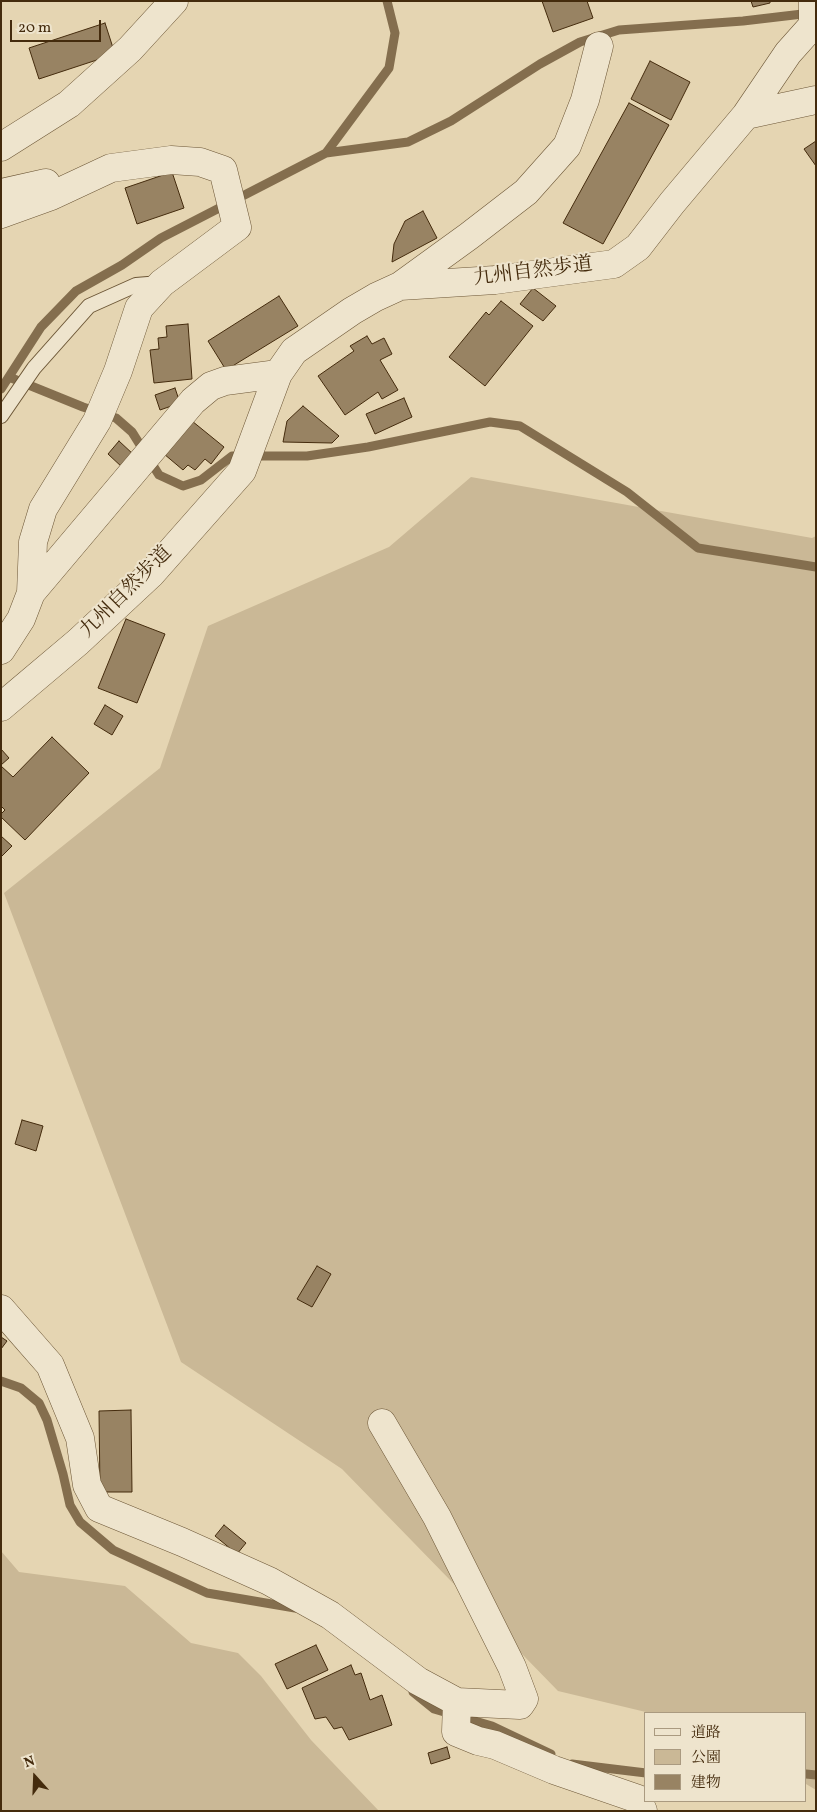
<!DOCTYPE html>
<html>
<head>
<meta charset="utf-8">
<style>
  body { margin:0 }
  #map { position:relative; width:817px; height:1812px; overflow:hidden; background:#e5d5b2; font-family:Vollkorn,"Noto Serif JP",serif }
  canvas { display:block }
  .frame { position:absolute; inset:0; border:2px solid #442b0d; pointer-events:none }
  .legend { position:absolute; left:644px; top:1712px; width:162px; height:90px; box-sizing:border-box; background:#eee4cd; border:1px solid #aa9a80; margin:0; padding:6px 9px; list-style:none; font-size:15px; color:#442b0d }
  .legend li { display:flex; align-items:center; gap:10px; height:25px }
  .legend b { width:25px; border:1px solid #aa9a80 }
  .north { position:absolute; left:10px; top:1752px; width:50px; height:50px; -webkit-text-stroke:4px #eee4cd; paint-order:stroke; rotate:340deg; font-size:14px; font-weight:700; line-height:20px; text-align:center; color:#442b0d }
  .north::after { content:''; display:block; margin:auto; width:18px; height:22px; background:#442b0d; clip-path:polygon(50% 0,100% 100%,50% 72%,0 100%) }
  .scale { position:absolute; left:10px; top:20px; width:91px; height:22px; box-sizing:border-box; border:2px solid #442b0d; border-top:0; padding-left:6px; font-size:15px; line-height:18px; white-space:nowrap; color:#442b0d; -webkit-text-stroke:4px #eee4cd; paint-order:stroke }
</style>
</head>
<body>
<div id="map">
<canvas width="817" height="1812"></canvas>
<div class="frame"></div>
<ul class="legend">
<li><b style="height:6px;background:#eee4cd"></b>道路</li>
<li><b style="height:14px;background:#cab896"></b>公園</li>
<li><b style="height:14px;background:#988363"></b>建物</li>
</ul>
<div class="north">N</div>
<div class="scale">20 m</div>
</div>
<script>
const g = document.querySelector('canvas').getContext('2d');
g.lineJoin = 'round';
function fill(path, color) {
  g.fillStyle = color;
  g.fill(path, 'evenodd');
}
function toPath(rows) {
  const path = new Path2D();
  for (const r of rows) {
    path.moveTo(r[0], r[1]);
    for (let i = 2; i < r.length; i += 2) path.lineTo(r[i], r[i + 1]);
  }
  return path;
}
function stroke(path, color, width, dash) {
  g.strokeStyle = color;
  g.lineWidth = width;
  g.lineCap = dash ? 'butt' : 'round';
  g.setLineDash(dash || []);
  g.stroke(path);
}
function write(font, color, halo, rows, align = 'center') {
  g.font = font + ' Vollkorn,"Noto Serif JP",serif';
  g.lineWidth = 4;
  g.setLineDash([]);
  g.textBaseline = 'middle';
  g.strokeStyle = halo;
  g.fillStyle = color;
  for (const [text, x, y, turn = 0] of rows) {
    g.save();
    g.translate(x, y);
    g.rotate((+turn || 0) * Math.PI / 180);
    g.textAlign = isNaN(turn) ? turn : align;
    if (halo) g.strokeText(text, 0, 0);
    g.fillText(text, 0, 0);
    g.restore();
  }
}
fill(toPath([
  [471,477,812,538,816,536,816,1790,806,1784,806,1713,650,1713,558,1691,342,1469,181,1362,4,893,160,768,208,626,389,547],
  [1,1551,19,1572,125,1586,191,1643,238,1653,261,1676,311,1740,379,1811,1,1811]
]), '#cab896');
stroke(toPath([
  [326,153,408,142,451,121,540,64,580,42,619,30,743,21,811,13],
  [9,377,83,407,116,418,132,432,159,475,183,486,201,480,232,456,307,456,368,447,490,422,520,426,627,492,698,548,816,567],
  [1,389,41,327,76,291,122,265,161,238,326,153,389,68,395,33,387,1],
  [1,1381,21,1388,39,1403,47,1420,63,1474,70,1505,80,1522,113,1550,207,1593,295,1608],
  [413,1692,434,1709,492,1726,551,1754],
  [572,1764,646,1773],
  [806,1774,816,1775]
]), '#846e4e', 9);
const building = toPath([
  [542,1,587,1,593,18,553,32,542,1],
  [751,1,770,1,770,3,753,7,751,1],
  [105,23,115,54,39,79,29,48,105,23],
  [650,61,690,82,671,120,631,99,650,61],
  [629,103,669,125,603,244,563,223,629,103],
  [816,141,816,166,804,149,816,141],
  [172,172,184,208,137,224,125,188,172,172],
  [423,211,437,238,392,262,394,244,405,221,423,211],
  [533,288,556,306,543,321,520,304,533,288],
  [279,296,298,326,226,370,208,341,279,296],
  [501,301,533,326,485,386,449,357,486,312,489,315,501,301],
  [188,324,192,379,154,383,150,350,159,349,158,338,167,337,166,326,188,324],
  [367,336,372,344,384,338,392,354,380,360,398,390,382,399,378,392,345,415,318,376,354,351,350,346,367,336],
  [175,388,180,403,160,410,155,395,175,388],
  [404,398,412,417,375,434,366,414,404,398],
  [303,406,339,436,332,443,283,442,287,421,303,406],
  [192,421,224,447,211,464,205,459,195,470,188,465,183,470,164,454,192,421],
  [119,441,134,455,123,468,108,454,119,441],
  [126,619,165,634,137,703,98,688,126,619],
  [105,705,123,716,112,735,94,724,105,705],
  [52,737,89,773,25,840,1,817,1,814,5,810,1,806,1,766,13,777,52,737],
  [1,749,9,758,1,765,1,749],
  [1,836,12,846,1,857,1,836],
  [22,1120,43,1126,36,1151,15,1144,22,1120],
  [317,1266,331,1274,312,1307,297,1299,317,1266],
  [1,1337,7,1341,1,1349,1,1337],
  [131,1410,132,1492,100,1492,99,1411,131,1410],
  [224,1525,246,1543,237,1554,215,1536,224,1525],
  [316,1645,328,1670,287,1689,275,1664,316,1645],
  [351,1665,355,1675,361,1673,370,1700,382,1695,392,1725,349,1740,342,1727,334,1729,326,1717,315,1719,302,1688,351,1665],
  [447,1747,450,1758,431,1764,428,1753,447,1747]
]);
fill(building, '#988363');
stroke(building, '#442b0d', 1);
const lane = toPath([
  [1,416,34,368,89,306,136,285,160,283]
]);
const street = toPath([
  [746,115,816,100],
  [1,147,69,104,130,49,174,1],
  [1,193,46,183],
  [1,214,51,196,111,168,171,160,200,162,223,170,237,227,162,283,139,308,118,371,97,421,43,509,33,542,31,593,21,619,1,650],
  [400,286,469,236,526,192,567,146,585,100,599,46],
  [31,593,193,401,211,386,225,381,278,374],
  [1,707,78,642,151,574,242,471,278,374,294,351,352,311,376,297,400,286,495,280,614,264,638,247,672,203,746,115,788,53,813,25,813,1],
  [1,1309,50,1365,80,1438,87,1485,99,1508,182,1542,269,1581,330,1615,418,1681,457,1702,456,1732,478,1741,495,1745,554,1770,638,1799,643,1811],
  [382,1423,437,1517,512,1667,524,1699,520,1705,457,1702]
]);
stroke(lane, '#6c5636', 16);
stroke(street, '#6c5636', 29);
stroke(lane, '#eee4cd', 14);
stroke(street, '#eee4cd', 28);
write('20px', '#442b0d', '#eee4cd', [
  ["九州自然歩道",533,273,-7],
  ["九州自然歩道",127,593,-45]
]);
</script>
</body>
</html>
